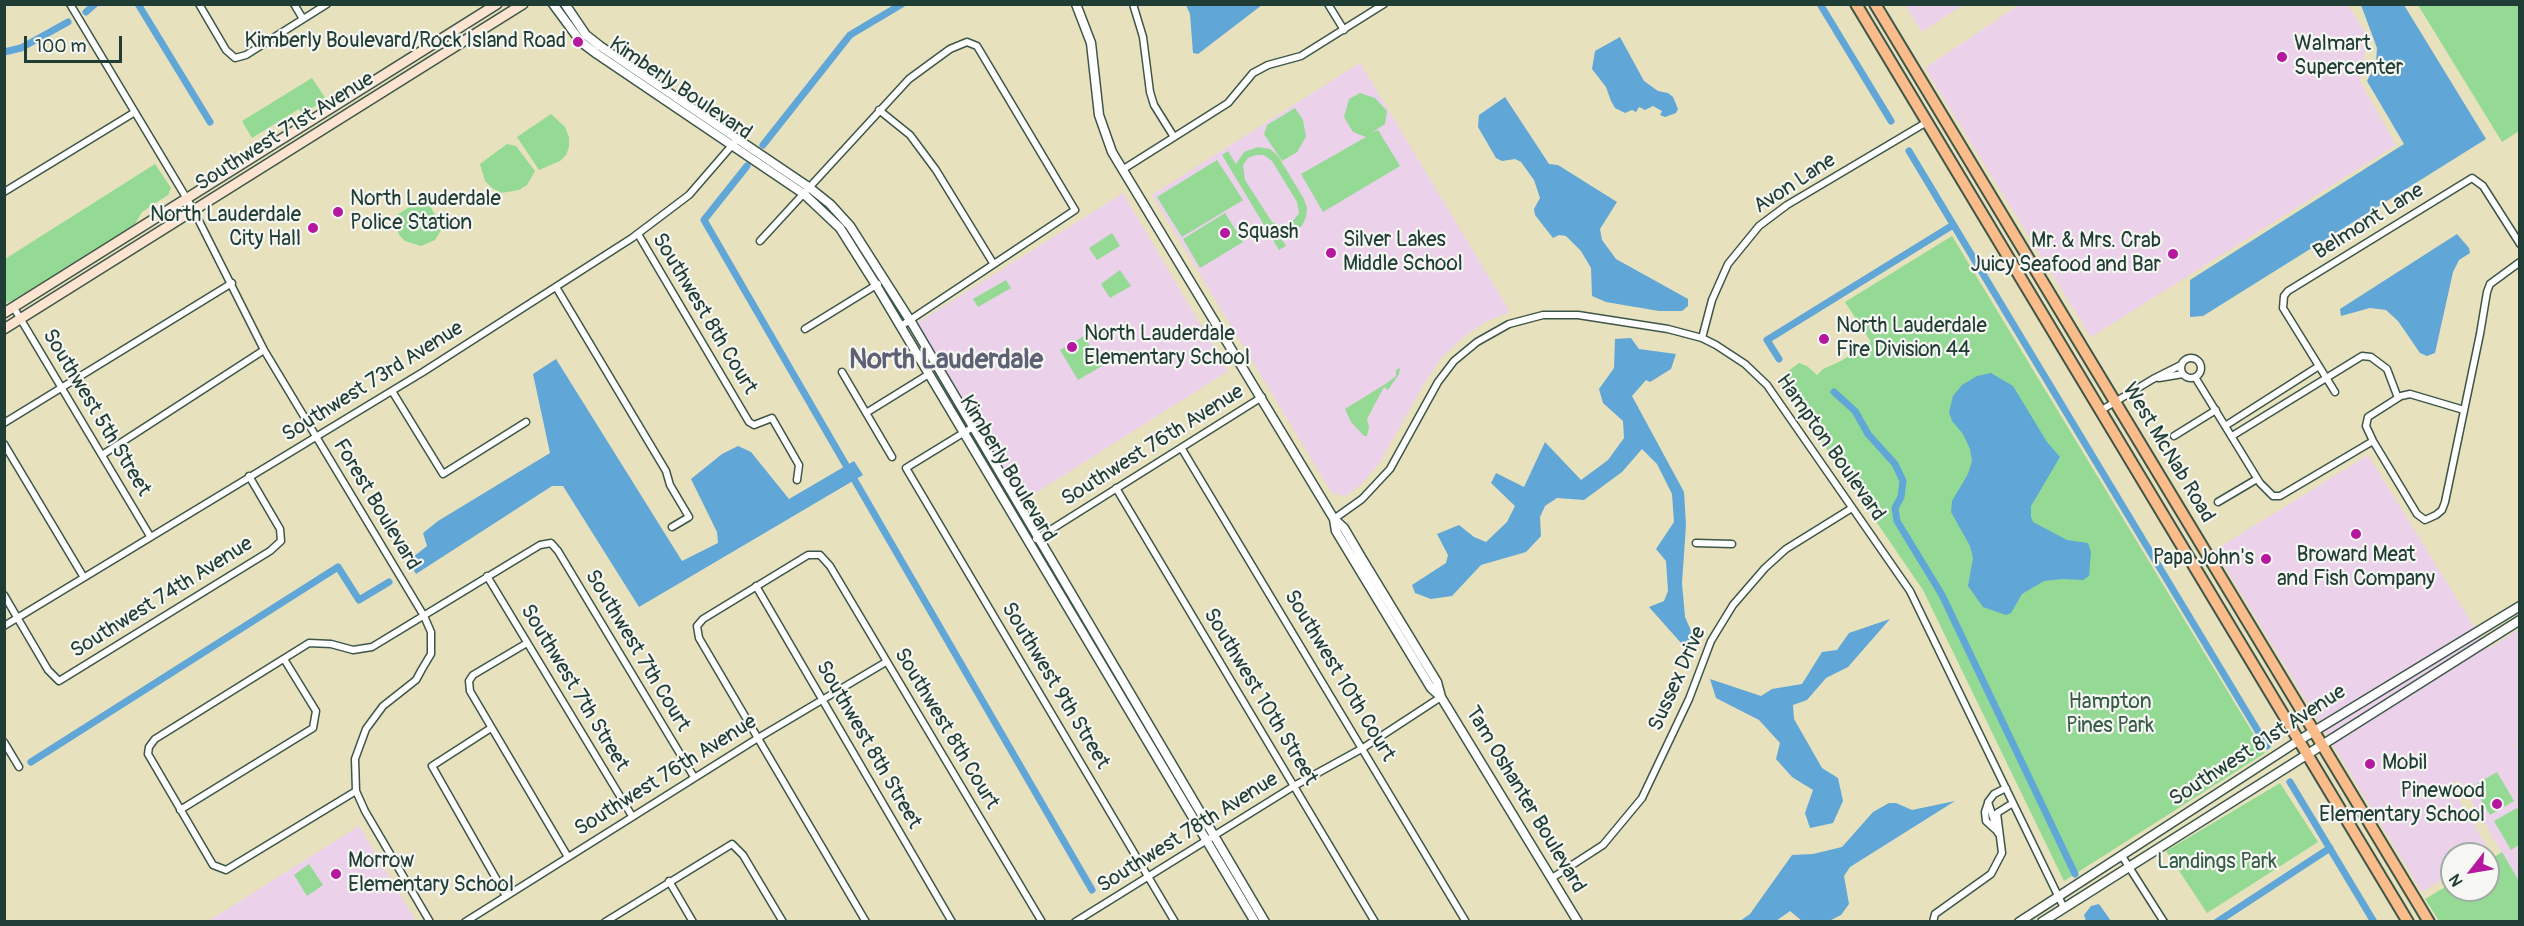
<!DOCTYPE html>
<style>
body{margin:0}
#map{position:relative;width:2524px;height:926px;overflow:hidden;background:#e7e1be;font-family:Pangolin,sans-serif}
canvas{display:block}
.frame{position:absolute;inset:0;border:6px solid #1f3d34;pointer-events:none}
.north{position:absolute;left:2440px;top:842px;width:60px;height:60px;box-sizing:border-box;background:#f6f6f2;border:2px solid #a0aca6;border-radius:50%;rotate:239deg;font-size:16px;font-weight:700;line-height:24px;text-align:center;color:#1f3d34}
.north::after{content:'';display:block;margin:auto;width:21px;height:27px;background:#b5179e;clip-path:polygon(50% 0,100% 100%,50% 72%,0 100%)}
.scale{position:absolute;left:24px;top:36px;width:98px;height:27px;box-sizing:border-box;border:3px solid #1f3d34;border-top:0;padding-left:8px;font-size:18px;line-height:21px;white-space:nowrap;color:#1f3d34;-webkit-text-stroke:4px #f6f6f2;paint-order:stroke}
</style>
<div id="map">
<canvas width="2524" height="926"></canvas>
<div class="frame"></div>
<div class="north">N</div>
<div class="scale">100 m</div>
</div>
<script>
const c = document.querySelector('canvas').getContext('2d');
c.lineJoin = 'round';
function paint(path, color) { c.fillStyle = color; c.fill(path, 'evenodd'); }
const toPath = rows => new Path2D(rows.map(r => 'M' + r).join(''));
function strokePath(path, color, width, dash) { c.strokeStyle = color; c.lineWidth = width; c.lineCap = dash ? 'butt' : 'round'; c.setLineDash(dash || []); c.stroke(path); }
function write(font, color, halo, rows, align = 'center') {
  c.font = font + ' Pangolin,sans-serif'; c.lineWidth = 4.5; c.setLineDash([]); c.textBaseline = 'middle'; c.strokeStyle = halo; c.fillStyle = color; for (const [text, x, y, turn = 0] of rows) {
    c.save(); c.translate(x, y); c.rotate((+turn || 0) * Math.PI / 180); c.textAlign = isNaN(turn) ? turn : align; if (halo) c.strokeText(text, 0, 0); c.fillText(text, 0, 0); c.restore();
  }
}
const built = toPath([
 [1905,5,1963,5,1922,32],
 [2019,5,2348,5,2368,37,2360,81,2396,145,2091,337,1925,68],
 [1360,63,1510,312,1487,321,1466,335,1442,357,1424,384,1380,462,1360,486,1345,496,1332,493,1152,195],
 [1123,193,1228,371,1023,501,917,323],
 [2368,455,2488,649,2519,629,2519,742,2502,753,2519,743,2519,881,2459,780,2451,786,2490,852,2486,854,2452,854,2452,874,2422,892,2215,550],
 [359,826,416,921,207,922]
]);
const green = toPath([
 [2418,5,2519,5,2519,131,2502,142],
 [312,78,326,99,303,114,299,109,252,138,242,121],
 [1360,93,1375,98,1387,111,1385,124,1371,133,1378,130,1400,166,1323,212,1301,174,1366,137,1353,132,1344,117,1349,99],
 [1295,108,1303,120,1306,137,1297,152,1282,161,1264,134,1267,125],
 [551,114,565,127,569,137,569,147,566,155,560,161,539,170,517,137],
 [507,144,516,146,535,171,527,185,519,190,501,193,492,188,485,181,480,164],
 [1258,147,1270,149,1278,156,1304,199,1307,208,1306,217,1302,226,1289,233,1279,234,1286,246,1279,250,1222,155,1228,151,1236,164,1244,152],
 [1256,155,1264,155,1272,161,1297,202,1299,213,1290,225,1283,227,1272,222,1245,180,1243,165,1248,158],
 [1217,160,1243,200,1182,237,1157,197],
 [155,164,171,188,168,195,142,212,135,224,14,300,5,303,5,259],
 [421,199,426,200,443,227,435,240,421,246,405,241,399,235,394,217],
 [1225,213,1243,242,1200,268,1183,239],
 [1112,233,1120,246,1097,260,1089,248],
 [1952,236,2265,753,2064,881,1923,590,1782,384,1783,375,1799,363,1807,366,1817,375,1823,369,1841,361,1871,342,1845,302],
 [1120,270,1131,286,1110,298,1101,284],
 [1006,280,1011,288,978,307,973,299],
 [1084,336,1102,366,1078,380,1060,350],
 [1400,368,1399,374,1388,390,1384,387,1367,419,1369,427,1367,436,1364,436,1351,422,1345,409,1387,383,1396,376,1396,370],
 [2497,772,2514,801,2490,815,2473,786],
 [2280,783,2318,842,2207,913,2166,851],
 [2517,808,2519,811,2519,845,2511,850,2494,821],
 [2502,852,2519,881,2519,921,2439,921,2425,899,2452,883,2452,890,2488,890,2488,861],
 [309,864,323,885,307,896,294,875]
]);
const water = toPath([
 [1186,5,1186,4,1262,5,1198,54,1193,53,1190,14],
 [2361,5,2404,5,2486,139,2203,316,2190,317,2190,280,2404,144,2367,81,2376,63,2377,48],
 [1620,37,1644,81,1658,91,1668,93,1673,97,1678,109,1676,113,1665,117,1660,115,1662,111,1653,106,1645,110,1639,107,1636,112,1632,110,1625,113,1615,108,1611,101,1606,87,1592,69,1595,51],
 [1505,97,1549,164,1558,165,1617,202,1600,229,1602,240,1616,259,1688,299,1688,306,1682,311,1659,311,1606,302,1592,296,1591,268,1581,251,1566,236,1559,235,1553,238,1535,215,1534,209,1540,198,1534,180,1521,162,1515,159,1502,161,1496,158,1478,127,1479,115],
 [2457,234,2469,248,2470,253,2459,260,2453,272,2435,353,2427,356,2420,353,2398,321,2386,310,2370,308,2341,316,2340,309],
 [1631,338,1639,349,1676,354,1671,369,1650,382,1646,380,1632,396,1684,492,1686,525,1682,583,1685,617,1696,642,1689,652,1649,607,1664,601,1668,591,1666,561,1656,549,1674,522,1672,494,1657,464,1642,449,1622,472,1584,500,1557,498,1545,506,1540,517,1541,536,1526,552,1481,565,1452,596,1431,599,1415,593,1412,585,1446,563,1448,555,1437,534,1459,525,1474,537,1486,542,1507,522,1515,506,1491,483,1496,473,1524,487,1545,442,1581,480,1608,460,1624,438,1623,421,1603,403,1599,389,1614,368,1615,339],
 [556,359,682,561,718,543,717,532,691,479,722,454,738,446,751,452,789,499,854,461,863,475,639,607,563,486,552,486,416,574,408,561,427,546,423,533,438,521,550,453,533,374],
 [1991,373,2013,386,2047,442,2060,457,2031,506,2031,517,2033,522,2067,540,2088,543,2091,552,2089,576,2083,580,2062,579,2044,581,2022,594,2011,613,2006,615,1983,607,1968,586,1973,558,1970,546,1951,512,1952,501,1968,474,1972,461,1970,449,1963,434,1952,421,1949,412,1953,396,1962,385,1977,376],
 [1890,619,1848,667,1826,678,1807,700,1793,705,1794,719,1822,768,1838,778,1843,801,1833,823,1810,828,1805,813,1813,790,1792,777,1776,759,1780,743,1759,720,1716,698,1710,679,1761,696,1772,689,1802,684,1822,652,1837,650,1849,633],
 [1955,801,1850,867,1844,876,1849,904,1841,915,1829,921,1802,921,1790,911,1776,921,1740,921,1750,914,1792,855,1813,854,1842,847,1873,812,1889,803,1896,803,1912,810],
 [2099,904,2111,921,2086,921,2084,915,2091,906]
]);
const canal = toPath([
 [138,4,210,122],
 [1820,4,1891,121],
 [86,12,95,4],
 [4,52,21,48,68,22],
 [763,145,850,35,902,4],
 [1909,151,2267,746],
 [747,166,704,220,1092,890],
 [1779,359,1767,340,1953,225],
 [1834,392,1855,411,1868,434,1895,464,1903,481,1901,497,1895,508,1897,521,1942,595,2075,874],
 [31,762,338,567,359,600,389,582],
 [2290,782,2374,922],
 [2217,922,2330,848]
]);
const minor = toPath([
 [70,4,193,209,264,350,424,616,431,632,431,654,422,669,416,680,383,706,366,729,355,759,356,791,365,811,430,922],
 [199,4,226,50,235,58,246,55,327,4],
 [294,4,303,19],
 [1133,4,1143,37,1150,92,1154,105,1174,137],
 [1328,4,1344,30],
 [879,110,910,135,936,170,993,263],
 [1122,170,1228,103,1253,73,1268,65,1301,56,1384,4],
 [4,192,135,112],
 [638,234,749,422,754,425,772,418,799,465,797,480],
 [760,241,909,79,950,49,967,42,977,46,1075,210,901,326],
 [556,287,666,471,670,485,689,517,672,527],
 [14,308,150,536],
 [805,329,878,284],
 [1702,338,1712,300,1728,264,1759,226,1787,205,1927,122],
 '2181 368a10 10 0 1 1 20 0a10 10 0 1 1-20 0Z',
 [842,372,892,457],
 [2195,377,2260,483,2273,496,2280,496,2373,441],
 [2159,378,2183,374],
 [392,391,443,474,526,422],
 [2335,392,2283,308,2284,296,2288,291,2472,178,2483,186,2520,244],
 [2464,410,2410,394,2401,396,2368,417,2366,426,2373,441,2417,514,2425,520,2436,515,2442,510,2445,502,2480,334,2487,292,2490,284,2520,262],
 [2100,411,2153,379,2181,365],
 [866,413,929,374],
 [4,423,232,283],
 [2225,426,2319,366],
 [973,427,906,468,1175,922],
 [2174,436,2216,410],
 [2232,436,2362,356,2371,357,2387,369,2398,398],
 [4,444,83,576],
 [1182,449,1466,922],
 [102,455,264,350],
 [1116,488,1375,922],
 [2218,502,2257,479],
 [1334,519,1362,499,1390,469,1438,382,1454,361,1477,342,1509,324,1543,315,1578,315,1668,329,1702,338,1716,345,1745,364,1767,385,1910,591,2064,908],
 [1036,539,1262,397],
 [1696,543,1732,544],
 [487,576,632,816],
 [756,586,952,922],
 [4,595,48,670,59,681,270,551,281,541,280,529,249,476],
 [4,626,423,372,632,238,689,195,734,143],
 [527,643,473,675,469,681,470,691,568,857],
 [491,728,432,766,506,896],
 [4,742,19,767],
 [356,791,226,870,213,865,148,754,149,747,155,739,309,643,331,644,353,650,372,647,540,545,551,543,558,551,694,777],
 [1988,803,1985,812,1986,821,1998,832],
 [180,810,313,728,316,711,284,659],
 [1998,833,1988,802,1994,794,2006,788],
 [2122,856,2164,922],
 [1552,878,1603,845,1642,798,1689,699,1711,641,1733,605,1765,568,1786,549,1852,508],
 [669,881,693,922],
 [465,922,758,738,886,662],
 [605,922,732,844,743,855,783,922],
 [866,922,699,638,697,626,703,619,808,555,820,555,830,566,1042,922],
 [1075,922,1294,786,1363,748,1441,697],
 [1933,922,1935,914,1991,874,2002,853,1997,813,2013,803]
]);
const tertiary = toPath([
 [553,4,581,42,597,54,804,194,840,228,876,285,1255,922],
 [565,4,586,35,600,46,810,188,830,204,850,226,913,325,1265,922],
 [1076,4,1091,43,1099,115,1112,152,1334,519,1344,528,1361,557,1437,682,1441,697],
 [1334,519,1336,531,1431,688,1441,697,1578,922],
 [2019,922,2298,741,2520,606],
 [2042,922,2520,620]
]);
const secondary = toPath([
 [4,313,497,4],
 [4,329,523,4]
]);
const primary = toPath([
 [1856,4,2408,922],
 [1875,4,2429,922]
]);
const markers = [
 [578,42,6,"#b5179e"],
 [2282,57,6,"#b5179e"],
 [338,212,6,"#b5179e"],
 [313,228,6,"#b5179e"],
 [1225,233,6,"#b5179e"],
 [1331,253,6,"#b5179e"],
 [2173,254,6,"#b5179e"],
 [1824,339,6,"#b5179e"],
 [1072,347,6,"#b5179e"],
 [2356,534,6,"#b5179e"],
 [2266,559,6,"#b5179e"],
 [2370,764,6,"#b5179e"],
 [2497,804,6,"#b5179e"],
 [336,874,6,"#b5179e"]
];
const poiNames = [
 ["Kimberly Boulevard/Rock Island Road",566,42,"right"],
 ["Walmart",2294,45],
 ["Supercenter",2294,69],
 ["North Lauderdale",350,200],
 ["Police Station",350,224],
 ["North Lauderdale",301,216,"right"],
 ["City Hall",301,240,"right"],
 ["Squash",1237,233],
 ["Silver Lakes",1343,241],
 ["Middle School",1343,265],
 ["Mr. & Mrs. Crab",2161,242,"right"],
 ["Juicy Seafood and Bar",2161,266,"right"],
 ["North Lauderdale",1836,327],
 ["Fire Division 44",1836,351],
 ["North Lauderdale",1084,335],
 ["Elementary School",1084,359],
 ["Broward Meat",2356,556,"center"],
 ["and Fish Company",2356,580,"center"],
 ["Papa John's",2254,559,"right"],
 ["Mobil",2382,764],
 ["Pinewood",2485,792,"right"],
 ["Elementary School",2485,816,"right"],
 ["Morrow",348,862],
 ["Elementary School",348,886]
];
const streetNames = [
 ["Kimberly Boulevard",680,89,34],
 ["Southwest 71st Avenue",285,132,-32],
 ["Avon Lane",1795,184,-33],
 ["Belmont Lane",2369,222,-32],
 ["Southwest 8th Court",704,314,59],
 ["Southwest 73rd Avenue",373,382,-32],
 ["Southwest 5th Street",96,413,59],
 ["Southwest 76th Avenue",1153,446,-32],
 ["Hampton Boulevard",1830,448,55],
 ["West McNab Road",2168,453,59],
 ["Kimberly Boulevard",1007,469,59],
 ["Forest Boulevard",376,505,59],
 ["Southwest 74th Avenue",162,598,-32],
 ["Southwest 7th Court",637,651,59],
 ["Southwest 10th Court",1339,676,59],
 ["Sussex Drive",1678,679,-66],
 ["Southwest 9th Street",1055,686,59],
 ["Southwest 7th Street",574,688,59],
 ["Southwest 10th Street",1260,697,59],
 ["Southwest 8th Court",946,729,59],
 ["Southwest 8th Street",868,745,60],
 ["Southwest 81st Avenue",2258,746,-33],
 ["Southwest 76th Avenue",666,776,-32],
 ["Tam Oshanter Boulevard",1525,800,59],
 ["Southwest 78th Avenue",1188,833,-32]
];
const parkNames = [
 ["Hampton",2110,703],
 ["Pines Park",2110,727],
 ["Landings Park",2217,863]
];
const districtNames = [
 ["North Lauderdale",946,361]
];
paint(built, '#ecd1ea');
paint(green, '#94da94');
paint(water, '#60a6d6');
strokePath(canal, '#60a6d6', 7);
strokePath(minor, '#3d5649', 9);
strokePath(tertiary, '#3d5649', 11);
strokePath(secondary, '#3d5649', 12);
strokePath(primary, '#3d5649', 14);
strokePath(minor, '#fff', 6);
strokePath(tertiary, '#fff', 8);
strokePath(secondary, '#fde4d1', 9);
strokePath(primary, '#fabc8b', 10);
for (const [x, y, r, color] of markers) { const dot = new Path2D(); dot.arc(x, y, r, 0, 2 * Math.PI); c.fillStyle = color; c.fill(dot); strokePath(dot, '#f6f6f2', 2); }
write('21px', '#1f3d34', '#f6f6f2', poiNames, 'left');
write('21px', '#1f3d34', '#f6f6f2', streetNames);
write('21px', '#365c47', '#f6f6f2', parkNames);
write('bold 27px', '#5c6273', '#f6f6f2', districtNames);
</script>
